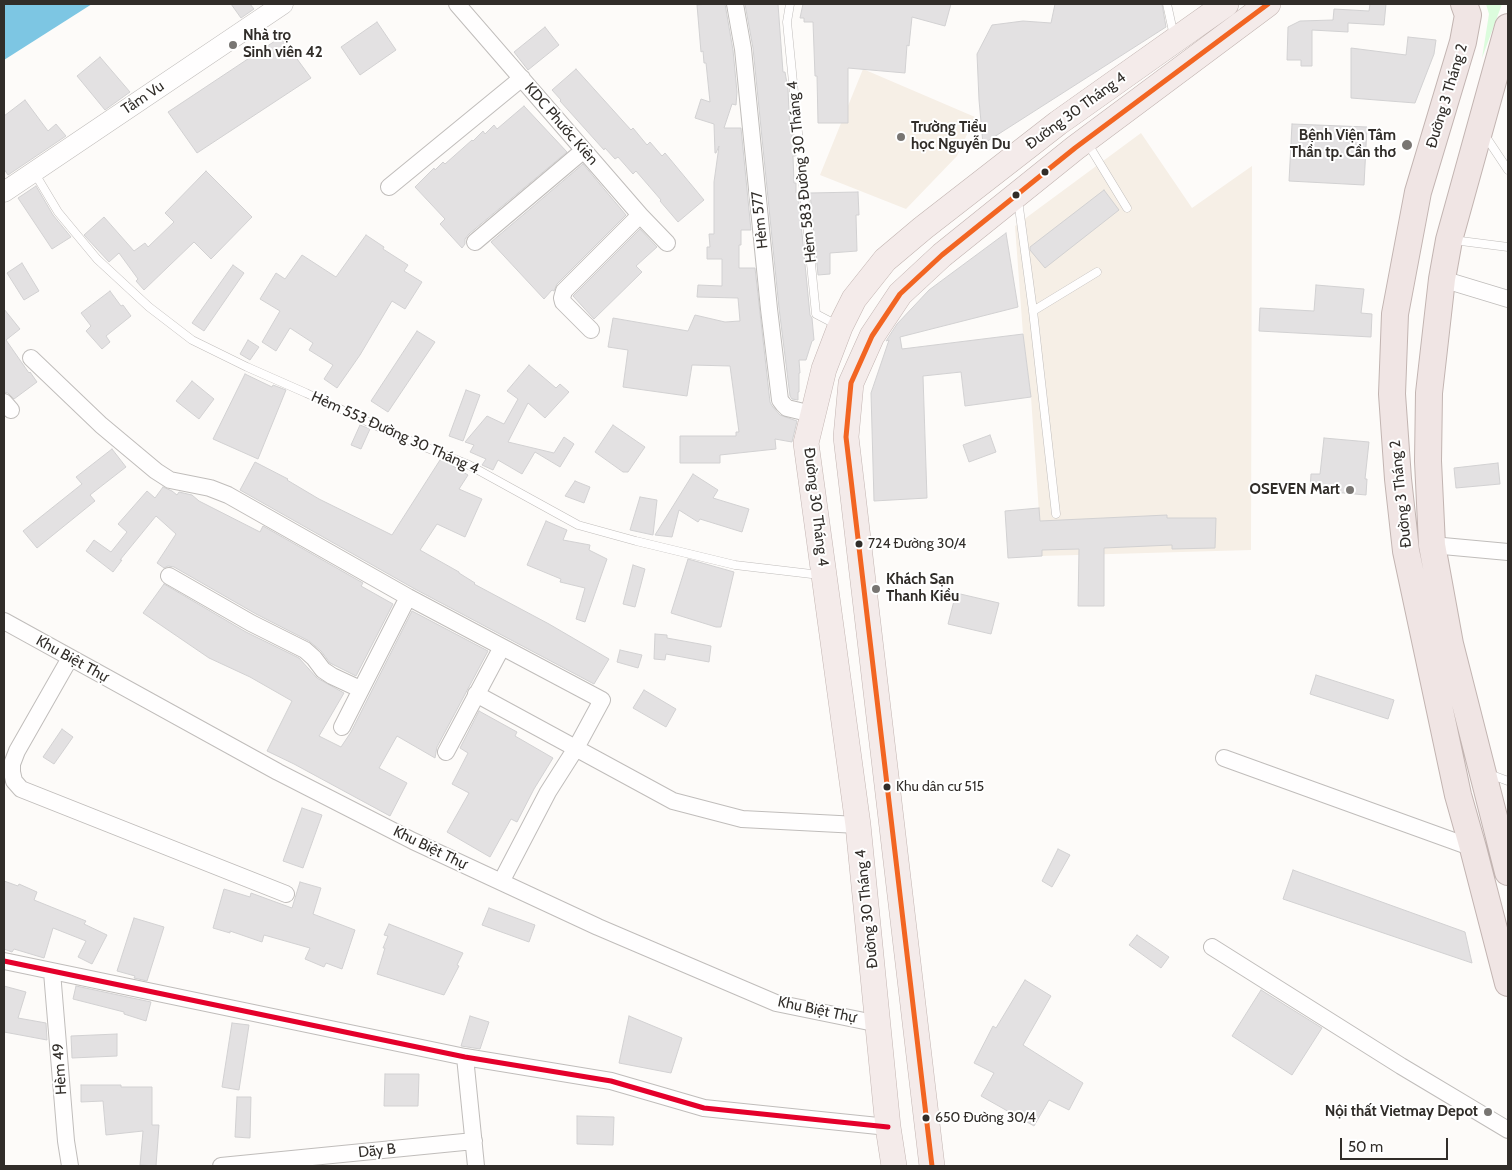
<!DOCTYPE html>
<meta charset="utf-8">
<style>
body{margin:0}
#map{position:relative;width:1512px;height:1170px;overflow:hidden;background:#fdfbf9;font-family:Cabin,sans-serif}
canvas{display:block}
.frame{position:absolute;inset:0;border:5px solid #312d29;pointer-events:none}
.scale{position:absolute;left:1340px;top:1138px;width:108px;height:22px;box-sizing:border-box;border:2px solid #312d29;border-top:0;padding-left:6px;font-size:15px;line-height:18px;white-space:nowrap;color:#312d29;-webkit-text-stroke:4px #fff;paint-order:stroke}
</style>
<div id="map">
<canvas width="1512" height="1170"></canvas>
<div class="frame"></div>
<div class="scale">50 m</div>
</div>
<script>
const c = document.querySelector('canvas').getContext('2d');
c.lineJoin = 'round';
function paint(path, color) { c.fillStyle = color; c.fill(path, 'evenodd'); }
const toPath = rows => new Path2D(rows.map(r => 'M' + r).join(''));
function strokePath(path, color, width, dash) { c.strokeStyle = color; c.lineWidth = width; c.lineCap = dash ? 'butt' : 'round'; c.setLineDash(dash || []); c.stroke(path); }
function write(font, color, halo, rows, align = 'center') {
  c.font = font + ' Cabin,sans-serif'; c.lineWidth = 4; c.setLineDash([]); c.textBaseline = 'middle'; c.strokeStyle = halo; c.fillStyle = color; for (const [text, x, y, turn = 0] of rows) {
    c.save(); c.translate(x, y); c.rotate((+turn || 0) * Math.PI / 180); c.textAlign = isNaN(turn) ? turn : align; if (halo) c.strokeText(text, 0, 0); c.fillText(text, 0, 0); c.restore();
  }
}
const built = toPath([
 [863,69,975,117,957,156,906,209,820,175],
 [1141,133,1192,208,1252,166,1251,550,1042,556,1031,397,1023,334,1015,226]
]);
const green = toPath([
 [1486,4,1502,4,1482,58,1489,14]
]);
const water = toPath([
 [4,4,92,4,4,60]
]);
const building = toPath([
 [231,4,250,4,254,9,241,18,231,4],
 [708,4,725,4,733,50,737,92,736,105,732,104,724,128,741,128,751,230,741,230,741,245,739,245,739,268,755,268,770,402,772,406,780,415,797,421,792,442,775,439,776,449,720,455,720,463,680,463,680,436,736,436,736,432,739,432,730,366,692,365,687,396,623,387,628,350,608,347,613,318,688,331,695,315,725,322,740,321,738,298,697,297,698,285,722,286,722,259,707,259,707,247,710,247,709,234,714,234,714,182,719,146,716,153,715,153,714,124,695,118,701,99,710,102,706,63,704,63,703,51,701,52,697,5,708,4],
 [745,4,778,4,783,72,785,72,788,89,790,133,792,133,792,142,793,142,795,156,793,156,794,183,796,183,796,193,798,193,810,315,812,318,814,340,812,341,806,360,799,360,800,373,799,373,799,392,798,392,798,400,792,399,790,396,779,308,753,48,745,4],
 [803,4,951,4,945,26,912,17,909,46,907,45,905,73,848,68,848,123,818,123,817,76,815,76,813,22,804,22,804,18,800,18,803,4],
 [1055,4,1162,4,1166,27,983,144,979,100,977,54,992,25,1023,21,1051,23,1055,4],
 [1370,4,1386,4,1384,25,1348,23,1348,32,1312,30,1312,66,1301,66,1301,60,1287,60,1288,27,1300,21,1333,20,1334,9,1369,11,1370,4],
 [377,22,396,50,360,75,341,47,377,22],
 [545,27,559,45,528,70,514,52,545,27],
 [281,37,311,78,197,153,168,112,281,37],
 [1408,37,1436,40,1434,54,1415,103,1351,98,1351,48,1406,55,1408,37],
 [100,57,130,92,105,110,77,76,100,57],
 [576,69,631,130,633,128,647,145,650,142,662,156,665,153,704,200,678,222,660,201,661,200,636,171,633,174,618,157,615,159,605,148,604,150,560,101,561,100,552,90,576,69],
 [25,100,48,131,56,124,66,136,8,175,4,169,4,116,25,100],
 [524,106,567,152,469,234,465,239,465,244,462,248,440,224,445,219,415,187,434,168,435,170,443,162,445,164,472,140,473,141,483,131,485,134,494,125,497,129,524,106],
 [1292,124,1367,127,1364,185,1289,181,1292,124],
 [583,164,626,215,557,284,554,291,552,290,544,299,491,242,583,164],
 [206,171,252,217,211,259,194,242,144,290,136,281,138,279,119,253,109,262,84,235,104,217,134,251,145,243,148,247,174,222,165,213,206,171],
 [36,186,53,215,71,237,52,249,18,198,36,186],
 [1104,190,1119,210,1045,268,1030,250,1030,247,1104,190],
 [858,192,859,215,856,215,857,251,830,253,830,274,818,275,810,193,858,192],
 [640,229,657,247,636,266,642,272,594,319,573,296,640,229],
 [1006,233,1018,307,900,337,902,349,1023,334,1031,397,965,406,961,372,923,376,927,498,874,501,871,393,889,340,886,341,897,324,929,290,1006,233],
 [366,235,384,247,383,249,408,265,404,271,422,282,405,309,392,301,360,355,337,388,324,379,333,365,309,350,313,343,290,328,276,351,262,342,280,311,260,299,276,273,285,279,302,255,336,277,366,235],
 [22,263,39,291,24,300,7,273,22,263],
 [233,265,244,273,204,331,192,323,233,265],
 [1316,285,1364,289,1361,313,1372,314,1371,337,1259,331,1260,308,1314,311,1316,285],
 [110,291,121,306,123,305,131,316,106,336,110,342,102,349,86,331,91,326,81,313,110,291],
 [4,309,20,329,6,340,29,373,30,372,37,382,14,399,8,393,4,392,4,309],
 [417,331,435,342,388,412,371,401,417,331],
 [248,340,259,347,250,360,240,354,248,340],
 [529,365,556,388,560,384,569,392,545,418,528,403,508,442,554,453,564,437,574,444,560,467,535,452,522,474,498,460,493,470,482,465,486,459,470,452,474,445,465,442,487,416,504,424,518,399,507,391,529,365],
 [245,374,272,387,273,385,286,390,258,459,213,439,245,374],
 [192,381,214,399,199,419,176,401,192,381],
 [466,390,480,395,463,441,449,436,466,390],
 [360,425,370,429,361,449,351,445,360,425],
 [613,425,645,447,628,472,623,472,595,452,613,425],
 [990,435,996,452,969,462,963,445,990,435],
 [1324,438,1369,442,1365,479,1367,479,1366,495,1310,490,1311,474,1320,474,1324,438],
 [112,449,126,467,90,495,95,501,37,548,23,531,82,484,76,477,112,449],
 [440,460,448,463,468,475,459,489,482,499,465,537,437,524,420,550,459,572,459,573,475,583,474,584,549,624,609,659,594,684,413,588,240,490,255,462,288,479,287,480,319,499,392,535,440,460],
 [1498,463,1500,484,1456,488,1454,468,1498,463],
 [693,474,718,490,713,498,749,509,742,532,700,519,698,522,679,510,672,537,655,535,693,474],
 [575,481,590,487,584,503,565,496,575,481],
 [163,487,172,491,177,495,179,492,192,495,199,501,260,532,263,526,363,583,361,586,393,604,356,676,330,663,321,651,309,641,256,614,174,567,168,566,164,568,157,563,176,534,156,516,120,560,122,560,113,572,86,551,94,540,111,552,127,532,118,524,147,491,155,498,163,487],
 [640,497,657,500,653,535,630,530,640,497],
 [1039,508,1040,521,1167,515,1167,518,1216,518,1215,548,1172,549,1172,545,1104,548,1104,606,1078,606,1079,549,1042,550,1042,556,1008,558,1005,511,1039,508],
 [546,521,567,530,563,540,590,545,589,550,607,559,585,622,576,619,585,588,560,582,561,579,527,565,546,521],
 [688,559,734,572,721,627,716,627,671,613,688,559],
 [633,565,645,569,635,607,623,604,633,565],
 [164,584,246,632,299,658,317,678,344,693,319,736,341,747,351,732,412,611,488,651,437,747,435,758,397,736,379,768,407,783,390,816,294,764,267,751,292,701,250,677,209,658,143,613,164,584],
 [956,593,999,603,991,634,948,624,956,593],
 [655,634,667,635,667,638,711,646,709,662,666,654,665,660,654,659,655,634],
 [620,650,642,655,638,668,617,662,620,650],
 [1316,675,1394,700,1388,719,1310,694,1316,675],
 [644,690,676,709,666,727,633,708,644,690],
 [479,711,517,732,515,736,553,758,534,789,517,822,511,819,490,857,447,832,469,793,452,784,468,753,460,748,479,711],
 [62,729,73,737,54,764,43,757,62,729],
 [302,808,322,815,303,868,283,861,302,808],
 [1058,849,1070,855,1052,887,1042,881,1058,849],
 [1293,870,1465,932,1472,963,1283,899,1293,870],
 [4,881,18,886,19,884,37,892,34,900,86,921,84,924,107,935,92,964,78,957,86,941,53,928,44,958,14,949,12,952,4,949,4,881],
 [300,882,321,888,313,914,355,930,342,969,326,963,324,967,305,959,310,948,264,935,262,942,230,931,230,933,213,928,224,889,250,897,251,893,292,908,300,882],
 [489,908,535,925,529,942,482,925,489,908],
 [134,918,164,927,147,981,134,978,135,976,117,971,134,918],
 [389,924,463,953,457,965,459,966,444,995,377,974,385,948,383,948,388,936,384,935,389,924],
 [1137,935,1169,957,1161,968,1129,945,1137,935],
 [1025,980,1051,996,1023,1045,1083,1083,1069,1110,1049,1100,1034,1126,981,1096,994,1073,974,1063,993,1026,996,1028,1025,980],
 [4,986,26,992,18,1018,46,1023,47,1040,4,1032,4,986],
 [76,986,151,1002,146,1021,124,1014,124,1012,73,999,76,986],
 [1261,990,1322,1028,1292,1075,1232,1036,1261,990],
 [470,1016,489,1022,480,1049,461,1046,470,1016],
 [629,1016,682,1038,671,1073,619,1063,629,1016],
 [232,1023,249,1025,239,1090,222,1087,232,1023],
 [117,1034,117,1056,72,1058,71,1036,117,1034],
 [385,1074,419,1074,418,1106,384,1106,385,1074],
 [81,1085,121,1085,121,1087,152,1087,152,1125,159,1125,156,1166,140,1165,143,1131,106,1135,103,1101,81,1102,81,1085],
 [237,1097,251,1097,250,1138,235,1137,237,1097],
 [577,1116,614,1117,613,1145,577,1144,577,1116]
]);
const service = toPath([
 [790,4,787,22,816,314,837,325],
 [1167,4,1174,36],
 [1484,134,1508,170],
 [1088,144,1127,208],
 [34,172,58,212,97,259,149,307,192,340,247,367,306,393,398,436,469,465,578,525,636,541,735,565,820,575],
 [1018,200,1033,311,1056,514],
 [1453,240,1508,247],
 [1033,311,1097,272],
 [1489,774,1508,781]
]);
const minor = toPath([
 [457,4,640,215,667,243],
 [735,4,743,49,769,309,780,400,783,404,787,408,812,414],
 [389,187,522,78],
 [475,242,584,150],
 [1442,279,1508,299],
 [591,330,563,302,562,298,564,291,640,215],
 [31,358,101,425,156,471,170,480,210,488,228,495,408,597,602,700,576,748,548,792,501,882],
 [4,402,11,410],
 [1432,545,1508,552],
 [169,576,251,623,305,650,314,658,323,670,332,676,360,689],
 [4,621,278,772,413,841,598,927,776,1003,879,1024],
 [70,658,17,751,12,764,12,772,14,781,21,789,286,894],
 [476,694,673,801,742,819,858,825],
 [342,727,408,597],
 [446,752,502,647],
 [1224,758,1473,848],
 [1212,947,1401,1066,1508,1130],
 [4,961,465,1057,611,1081,704,1108,888,1127],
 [52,972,66,1141,70,1166],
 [465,1057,476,1166],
 [221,1166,474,1141]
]);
const tertiary = toPath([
 [4,192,283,4]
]);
const primary = toPath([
 [894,1166,888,1127,858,825,806,443,824,369,840,327,854,299,885,260,923,228,1058,123,1226,4],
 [932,1166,846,437,851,383,872,336,900,294,942,255,1075,148,1268,4]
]);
const trunk = toPath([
 [1464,4,1468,15,1463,42,1418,192,1395,314,1392,394,1398,479,1406,551,1458,795,1473,848,1508,983],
 [1508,27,1449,240,1442,279,1429,393,1428,461,1432,545,1450,644,1508,872]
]);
const bus1 = toPath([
 [932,1166,846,437,851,383,872,336,900,294,942,255,1075,148,1268,4]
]);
const bus2 = toPath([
 [4,961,465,1057,611,1081,704,1108,888,1127]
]);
const markers = [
 [233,45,5,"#787572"],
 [901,137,5,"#787572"],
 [1407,145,6,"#787572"],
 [1045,172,4.5,"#312d29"],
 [1016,195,4.5,"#312d29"],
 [1350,490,5,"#787572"],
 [859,544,4.5,"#312d29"],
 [876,589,5,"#787572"],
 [887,787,4.5,"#312d29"],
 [1488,1112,5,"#787572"],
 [926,1118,4.5,"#312d29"]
];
const busNames = [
 ["724 Đường 30/4",868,544],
 ["Khu dân cư 515",896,787],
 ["650 Đường 30/4",935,1118]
];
const poiNames = [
 ["Nhà trọ",243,36],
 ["Sinh viên 42",243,53],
 ["Trường Tiểu",911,128],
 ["học Nguyễn Du",911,145],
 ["Bệnh Viện Tâm",1396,136,"right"],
 ["Thần tp. Cần thơ",1396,153,"right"],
 ["OSEVEN Mart",1340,490,"right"],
 ["Khách Sạn",886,580],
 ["Thanh Kiều",886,597],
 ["Nội thất Vietmay Depot",1478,1112,"right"]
];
const streetNames = [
 ["Đường 3 Tháng 2",1447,96,-73],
 ["Tầm Vu",143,98,-34],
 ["Đường 30 Tháng 4",1076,111,-36],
 ["KDC Phước Kiên",561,124,49],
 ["Hẻm 583 Đường 30 Tháng 4",802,172,-96],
 ["Hẻm 577",760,220,-96],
 ["Hẻm 553 Đường 30 Tháng 4",395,433,24],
 ["Đường 3 Tháng 2",1401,494,-96],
 ["Đường 30 Tháng 4",816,507,83],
 ["Khu Biệt Thự",72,659,29],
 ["Khu Biệt Thự",430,848,26],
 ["Đường 30 Tháng 4",867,909,-96],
 ["Khu Biệt Thự",817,1010,12],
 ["Hèm 49",60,1069,-94],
 ["Dãy B",377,1151,-6]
];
paint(built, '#f6efe6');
paint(green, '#dcfcdd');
paint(water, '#7dc6e3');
paint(building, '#e3e1e2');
strokePath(building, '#d2d1d2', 1);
strokePath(service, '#c0bdbb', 9);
strokePath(minor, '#c0bdbb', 18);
strokePath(tertiary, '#c0bdbb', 21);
strokePath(primary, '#c2b4b1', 26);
strokePath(trunk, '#c2b4b1', 28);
strokePath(service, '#fffefe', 8);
strokePath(minor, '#fffefe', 16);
strokePath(tertiary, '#fffefe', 20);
strokePath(primary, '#f4ebea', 25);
strokePath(trunk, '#f0e5e4', 26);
strokePath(bus1, '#f26522', 5);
strokePath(bus2, '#e4002b', 5);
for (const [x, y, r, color] of markers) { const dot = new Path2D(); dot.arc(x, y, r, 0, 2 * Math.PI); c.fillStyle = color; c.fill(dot); strokePath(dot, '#fff', 2); }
write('14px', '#312d29', '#fff', busNames, 'left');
write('bold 15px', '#312d29', '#fff', poiNames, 'left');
write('15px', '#312d29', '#fff', streetNames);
</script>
